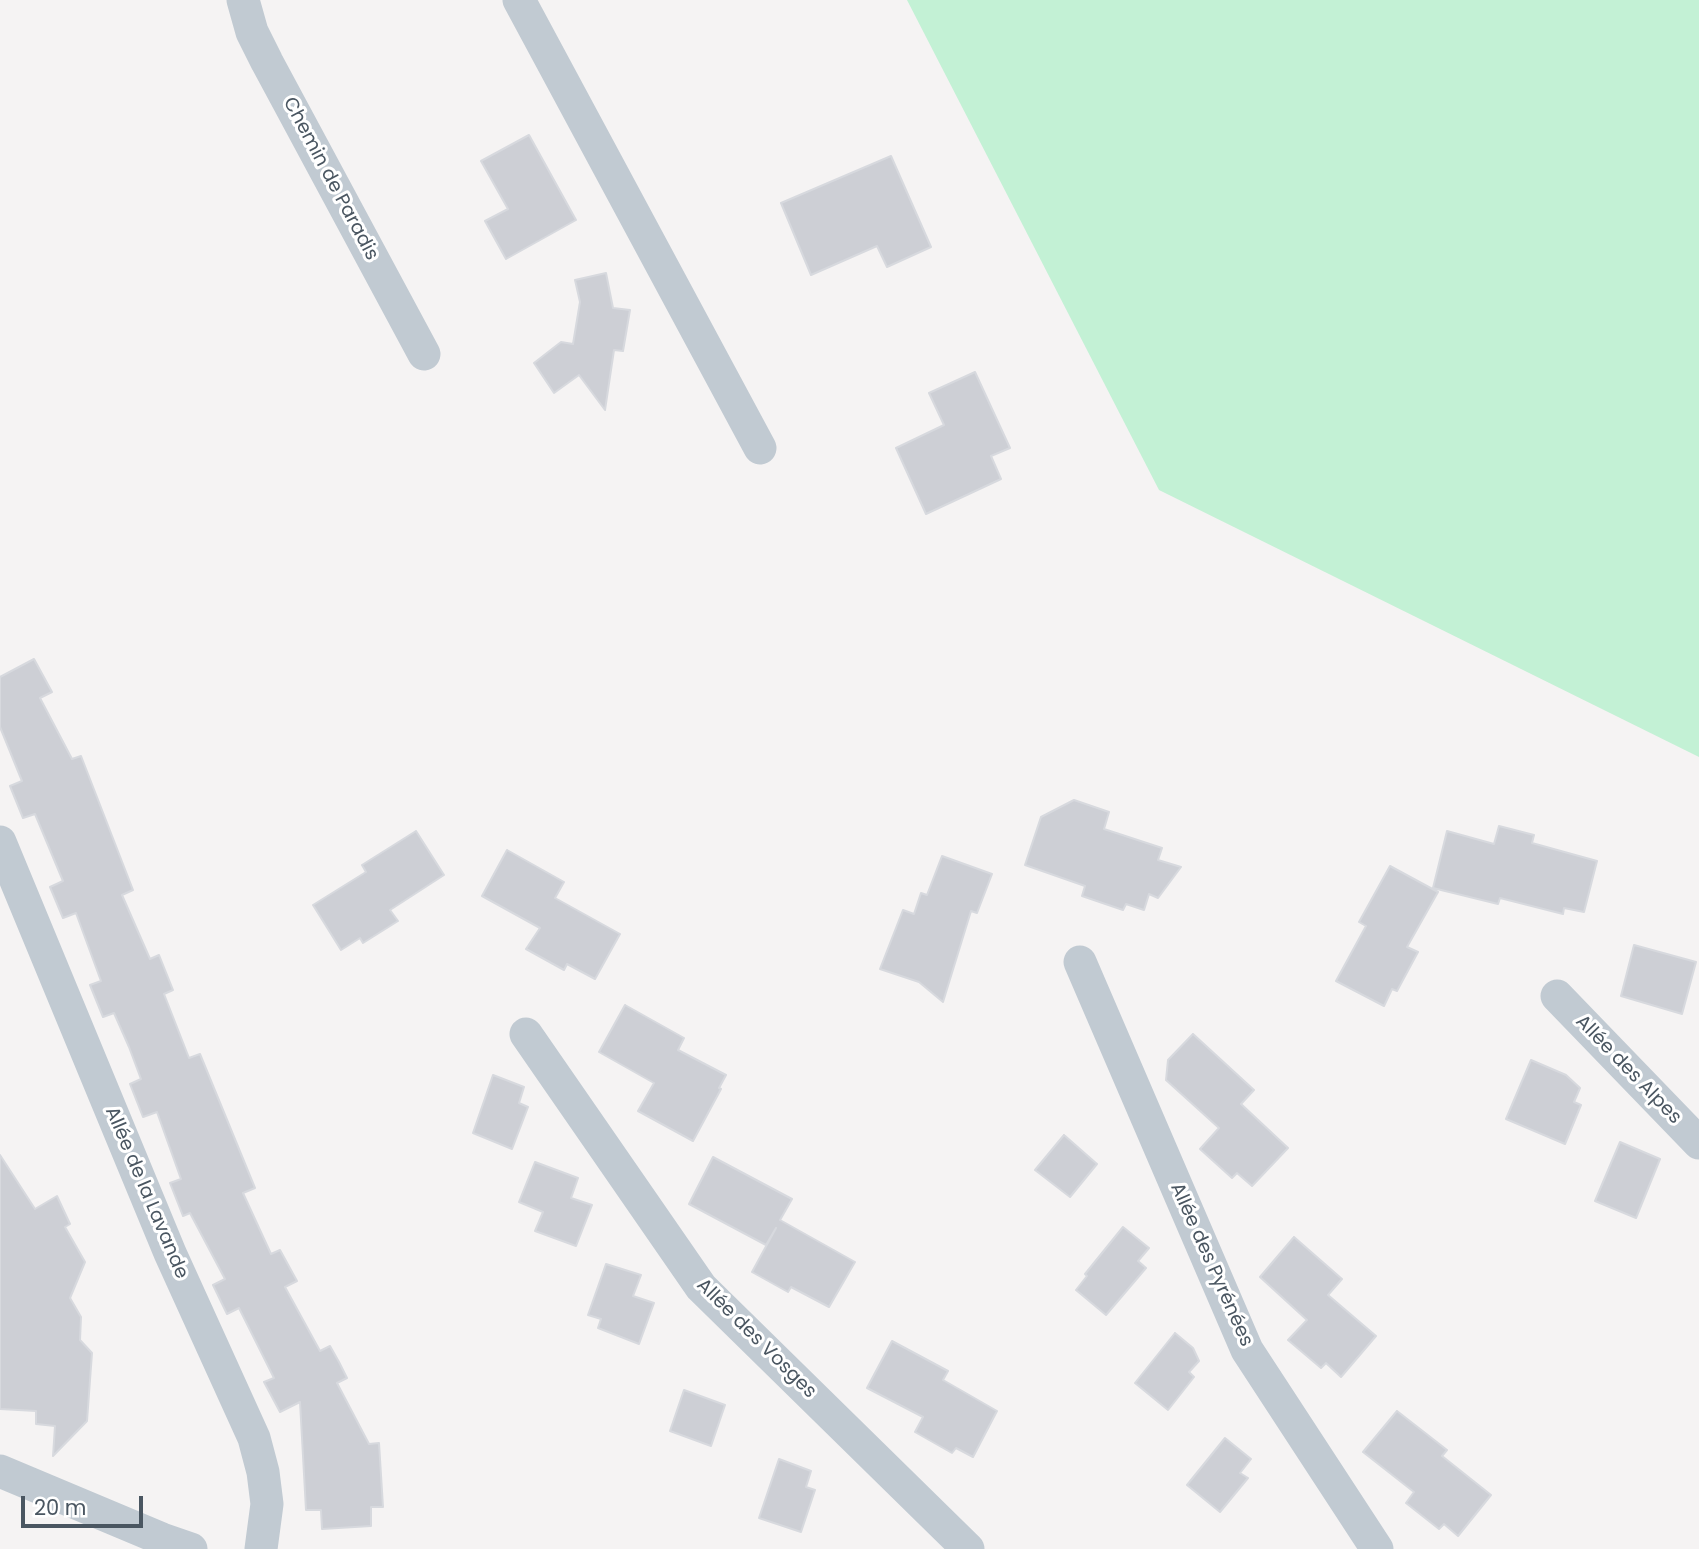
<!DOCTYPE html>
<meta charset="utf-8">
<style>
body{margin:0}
#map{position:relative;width:1699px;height:1549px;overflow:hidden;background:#f5f3f3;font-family:Poppins,sans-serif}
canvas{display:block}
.scale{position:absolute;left:21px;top:1496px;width:122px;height:32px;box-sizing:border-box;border:4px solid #4a5661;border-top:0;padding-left:9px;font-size:21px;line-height:24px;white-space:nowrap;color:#4a5661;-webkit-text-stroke:5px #fff;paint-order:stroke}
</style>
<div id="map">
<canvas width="1699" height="1549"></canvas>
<div class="scale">20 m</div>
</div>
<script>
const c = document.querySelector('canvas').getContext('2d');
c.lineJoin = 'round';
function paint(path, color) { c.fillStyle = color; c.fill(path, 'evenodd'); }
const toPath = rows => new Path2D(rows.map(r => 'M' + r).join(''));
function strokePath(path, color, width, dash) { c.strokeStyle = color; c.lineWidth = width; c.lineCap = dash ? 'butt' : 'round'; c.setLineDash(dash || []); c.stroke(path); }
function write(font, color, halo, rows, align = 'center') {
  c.font = font + ' Poppins,sans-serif'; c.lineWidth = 6; c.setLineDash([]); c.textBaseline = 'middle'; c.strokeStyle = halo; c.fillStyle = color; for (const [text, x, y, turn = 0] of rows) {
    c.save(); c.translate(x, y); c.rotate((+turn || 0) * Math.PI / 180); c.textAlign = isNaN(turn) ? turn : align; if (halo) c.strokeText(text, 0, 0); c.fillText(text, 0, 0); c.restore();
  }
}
const green = toPath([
 [907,0,1699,0,1699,757,1159,490]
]);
const building = toPath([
 [529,135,576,220,506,259,485,221,508,209,481,161,529,135],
 [891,156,931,247,887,267,877,246,811,275,781,203,891,156],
 [606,273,613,308,630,310,623,351,614,350,605,410,579,375,554,393,534,363,561,342,573,344,580,302,575,280,606,273],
 [975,372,1010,448,991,456,1001,479,926,514,896,448,944,425,929,393,975,372],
 [34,659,52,692,40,698,72,759,81,756,133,890,122,895,150,959,159,955,173,990,164,994,189,1058,200,1054,255,1188,243,1193,271,1254,280,1250,297,1281,285,1287,320,1351,330,1346,339,1362,347,1378,337,1383,369,1444,379,1443,383,1507,371,1507,371,1526,322,1529,321,1510,306,1510,300,1402,280,1412,264,1382,274,1378,239,1308,227,1314,213,1285,225,1279,190,1213,183,1216,170,1183,181,1179,157,1112,143,1117,130,1084,141,1079,129,1047,114,1013,103,1017,90,985,101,981,76,913,63,918,50,887,63,881,35,814,23,818,10,786,22,781,0,727,0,677,34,659],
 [1074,800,1109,812,1104,829,1162,848,1158,860,1181,867,1158,898,1149,894,1144,910,1126,904,1123,910,1082,896,1085,886,1025,865,1041,817,1074,800],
 [1499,826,1534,835,1532,843,1597,861,1584,912,1564,908,1563,914,1500,898,1498,904,1433,888,1447,831,1494,844,1499,826],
 [416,831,444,875,390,910,398,921,363,943,360,938,341,950,313,905,366,872,362,865,416,831],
 [507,850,564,882,555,898,620,934,595,979,567,964,564,970,526,949,540,928,482,896,507,850],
 [942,856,992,874,977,913,971,911,943,1002,919,982,880,969,903,910,914,914,921,893,927,895,942,856],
 [1390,866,1438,892,1407,947,1418,952,1397,991,1392,989,1384,1006,1336,981,1366,926,1359,922,1390,866],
 [1634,945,1696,962,1682,1014,1621,996,1634,945],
 [625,1005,684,1038,678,1050,726,1075,719,1088,721,1089,693,1141,638,1111,654,1083,599,1052,625,1005],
 [1193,1034,1254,1090,1241,1104,1288,1148,1252,1186,1237,1173,1232,1178,1200,1149,1219,1128,1166,1080,1168,1060,1193,1034],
 [1531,1060,1566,1075,1580,1088,1574,1102,1581,1105,1565,1144,1506,1119,1531,1060],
 [493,1075,524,1087,519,1103,528,1107,512,1149,473,1133,493,1075],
 [1064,1135,1097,1164,1070,1197,1035,1170,1064,1135],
 [1620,1142,1660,1159,1636,1218,1595,1201,1620,1142],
 [0,1155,35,1209,57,1196,70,1224,65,1227,85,1262,70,1298,81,1317,80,1340,92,1353,87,1421,53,1456,55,1426,36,1424,36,1411,0,1409,0,1155],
 [713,1157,792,1199,780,1220,855,1262,829,1307,791,1287,788,1292,752,1272,776,1228,766,1245,689,1204,713,1157],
 [535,1162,578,1178,571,1198,592,1205,576,1246,535,1231,543,1212,519,1202,535,1162],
 [1123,1227,1149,1248,1138,1261,1146,1268,1106,1315,1076,1290,1087,1276,1085,1274,1123,1227],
 [1294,1237,1342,1279,1328,1295,1376,1336,1341,1377,1326,1363,1321,1368,1288,1340,1307,1320,1260,1277,1294,1237],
 [606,1264,641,1275,633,1296,654,1303,639,1344,598,1328,601,1319,588,1315,606,1264],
 [1175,1333,1193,1348,1199,1361,1189,1372,1194,1377,1168,1410,1135,1383,1175,1333],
 [892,1341,948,1371,943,1380,997,1411,973,1457,956,1448,952,1453,915,1432,923,1417,867,1388,892,1341],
 [684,1390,725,1405,711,1446,670,1431,684,1390],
 [1397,1411,1447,1450,1442,1456,1491,1495,1458,1536,1444,1524,1439,1529,1406,1503,1414,1492,1363,1452,1397,1411],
 [1225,1438,1251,1459,1240,1473,1248,1478,1220,1512,1187,1485,1225,1438],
 [779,1459,811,1471,806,1487,815,1490,801,1532,759,1518,779,1459]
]);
const minor = toPath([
 [243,0,252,32,267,62,424,354],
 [519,0,760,448],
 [0,842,170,1253,254,1438,263,1472,267,1504,261,1549],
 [1080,962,1247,1350,1377,1549],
 [1557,996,1699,1143],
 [526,1034,701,1287,968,1549],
 [0,1471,162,1539,191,1549]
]);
const streetNames = [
 ["Chemin de Paradis",330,179,62],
 ["Allée des Alpes",1628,1070,46],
 ["Allée de la Lavande",146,1193,67],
 ["Allée des Pyrénées",1211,1265,66],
 ["Allée des Vosges",756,1339,45]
];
paint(green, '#c3f1d5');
paint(building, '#cdcfd5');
strokePath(building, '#d7d9de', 2);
strokePath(minor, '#c1cad2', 33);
write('19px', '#4a5661', '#fff', streetNames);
</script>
